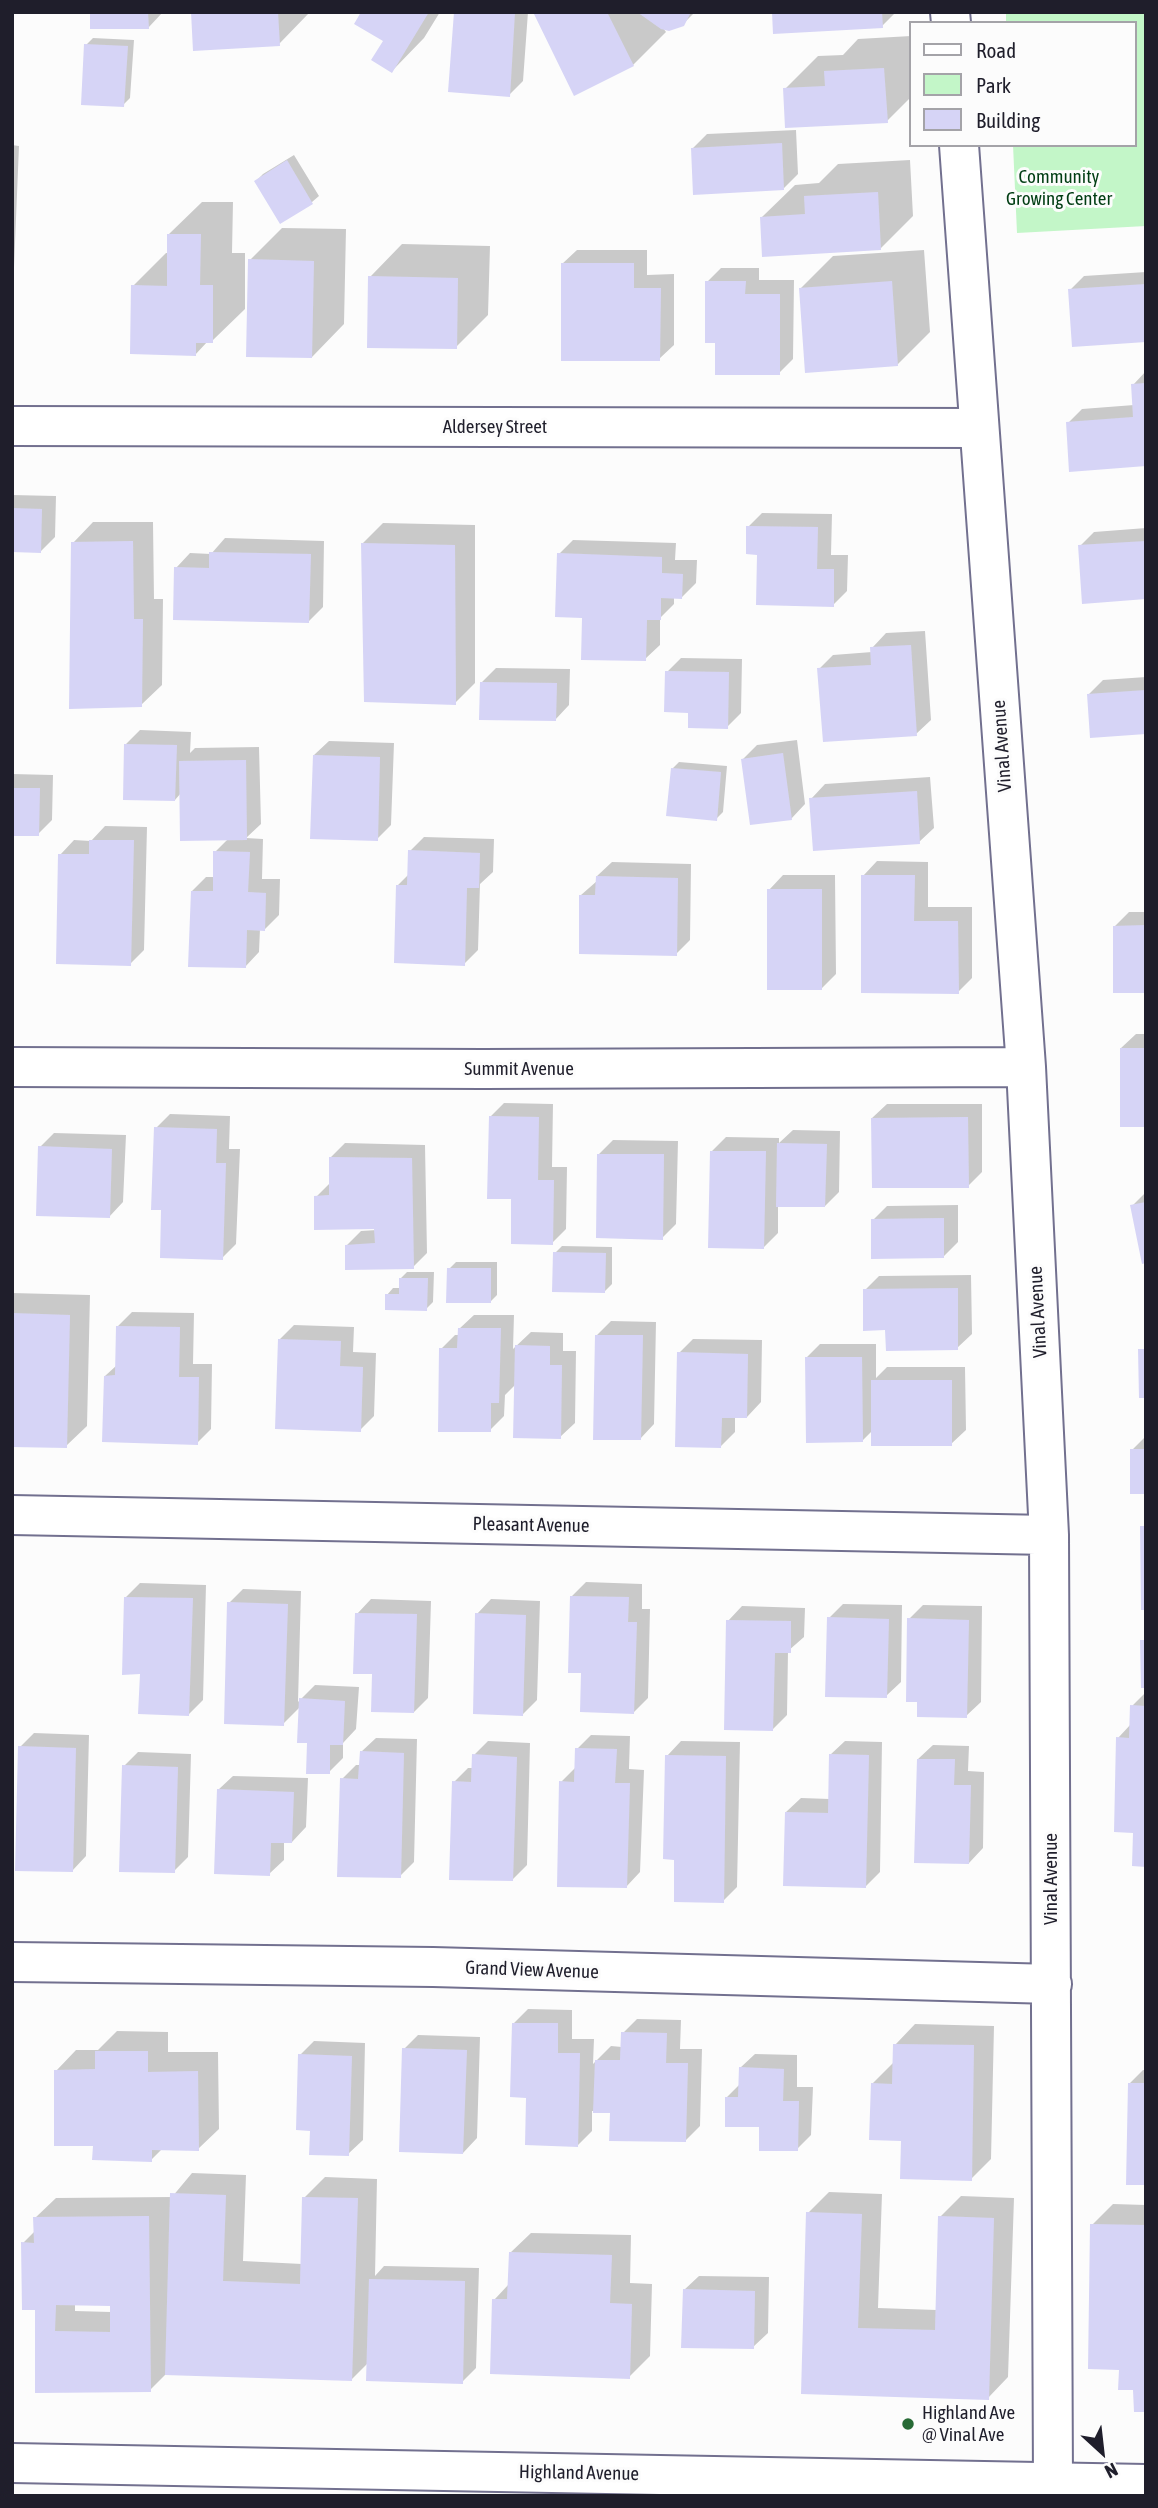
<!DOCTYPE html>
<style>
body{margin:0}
#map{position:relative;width:1158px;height:2508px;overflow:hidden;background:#fcfcfc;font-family:"Asap Condensed",sans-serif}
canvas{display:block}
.frame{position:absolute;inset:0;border:14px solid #1f1e2b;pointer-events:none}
.legend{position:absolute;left:909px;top:21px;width:228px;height:126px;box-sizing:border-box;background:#fcfcfc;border:2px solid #a4a3a8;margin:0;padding:9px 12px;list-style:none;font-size:21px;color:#1f1e2b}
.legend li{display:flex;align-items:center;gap:14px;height:35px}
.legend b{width:35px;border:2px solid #a4a3a8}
.north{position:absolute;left:1067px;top:2417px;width:70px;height:70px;-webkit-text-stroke:5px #fcfcfc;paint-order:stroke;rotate:153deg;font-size:19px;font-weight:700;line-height:28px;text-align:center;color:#1f1e2b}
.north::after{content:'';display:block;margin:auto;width:24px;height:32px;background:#1f1e2b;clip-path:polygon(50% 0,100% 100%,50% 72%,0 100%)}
</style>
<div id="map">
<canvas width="1158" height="2508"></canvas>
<div class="frame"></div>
<ul class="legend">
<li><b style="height:9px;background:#fff"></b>Road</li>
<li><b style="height:19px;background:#c3f6c8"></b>Park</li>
<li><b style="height:19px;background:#d6d4f6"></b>Building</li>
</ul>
<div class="north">N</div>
</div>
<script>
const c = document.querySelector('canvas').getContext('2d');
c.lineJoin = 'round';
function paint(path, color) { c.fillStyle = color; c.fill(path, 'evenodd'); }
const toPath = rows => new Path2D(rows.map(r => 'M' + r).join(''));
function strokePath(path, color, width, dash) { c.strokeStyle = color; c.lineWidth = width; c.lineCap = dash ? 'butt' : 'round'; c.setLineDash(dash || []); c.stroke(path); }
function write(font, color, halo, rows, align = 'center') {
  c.font = font + ' "Asap Condensed",sans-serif'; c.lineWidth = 6; c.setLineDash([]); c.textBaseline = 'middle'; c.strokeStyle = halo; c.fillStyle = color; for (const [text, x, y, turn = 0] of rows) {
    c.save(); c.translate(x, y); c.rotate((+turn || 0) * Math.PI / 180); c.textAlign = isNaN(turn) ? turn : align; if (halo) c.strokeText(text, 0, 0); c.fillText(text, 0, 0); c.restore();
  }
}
const green = toPath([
 [1006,12,1146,12,1146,226,1017,233,1013,145,1135,145,1135,23,1006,23]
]);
const shadow = toPath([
 [91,12,163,12,148,28],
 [193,12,310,12,279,44],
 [363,12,440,12,424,38,392,71,385,40],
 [455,12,528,12,523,81,509,95],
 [535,12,695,12,683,24,663,28,666,32,633,65],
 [774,12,896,12,882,26],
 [911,36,911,97,887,121,785,89,818,56,843,55,858,39],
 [93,38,134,40,130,98,123,105,86,45],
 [796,130,798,174,784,188,693,148,707,134],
 [12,145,19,146,12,316],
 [294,155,319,196,312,202,281,222,256,181,263,174],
 [910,160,913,216,880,249,762,217,795,185,819,183,838,164],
 [202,202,233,202,232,253,245,253,245,309,212,341,208,341,195,355,133,286,166,253,169,253,169,234],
 [282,228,346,229,344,324,312,357,250,260],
 [402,244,490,246,488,315,456,347,370,277],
 [577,250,647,250,647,275,674,274,674,345,659,359,562,264],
 [924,250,930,332,897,365,800,289,833,256],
 [721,268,759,268,759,280,794,280,793,359,779,373,717,341,707,282],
 [1146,272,1146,340,1070,290,1084,276],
 [1146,371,1146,464,1068,423,1082,409,1134,405,1133,385],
 [12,495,56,496,55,537,41,551,12,550],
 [762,513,832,514,831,555,848,555,847,591,833,605,759,553,748,527],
 [93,522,153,522,154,599,163,599,162,685,141,705,73,543],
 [383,523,475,525,475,683,455,703,362,544],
 [1146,528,1146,598,1080,546,1094,532],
 [225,538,324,541,323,607,309,621,176,568,190,553,211,554],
 [573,540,676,543,675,560,697,560,696,583,682,597,674,597,674,604,660,618,660,645,645,659,559,554],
 [925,631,931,720,916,734,819,669,833,655,872,652,872,648,886,633],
 [681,658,742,659,741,713,727,727,689,711,667,672],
 [496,668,570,669,569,705,555,720,482,682],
 [1146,677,1146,732,1089,694,1103,680],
 [140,730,191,732,190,753,195,748,259,747,261,824,246,838,263,839,262,879,280,879,279,915,265,929,260,929,259,952,245,967,192,891,206,877,215,877,215,852,229,838,181,793,175,800,126,744],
 [797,740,805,804,791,819,743,759,757,745],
 [329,741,394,743,391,825,377,839,314,755],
 [679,762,727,766,723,812,716,819,672,769],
 [12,774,53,775,52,820,38,834,12,834],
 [930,777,934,828,919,842,811,799,825,784],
 [105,826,147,827,144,950,130,964,60,855,74,840,91,841],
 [424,837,494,839,493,872,480,884,478,950,464,964,397,886,409,874,410,851],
 [877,861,928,862,928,907,972,907,972,978,958,992,863,876],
 [612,862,691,864,690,940,676,954,581,895,597,881,597,876],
 [783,875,835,875,836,974,822,988,769,890],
 [1129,912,1146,912,1146,991,1115,926],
 [1136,1034,1146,1034,1146,1125,1121,1048],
 [504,1103,553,1104,552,1167,567,1167,566,1229,552,1243,513,1197,490,1117],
 [887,1104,982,1104,982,1172,968,1186,872,1118],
 [170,1114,230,1116,229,1149,240,1149,236,1244,222,1258,163,1209,156,1128],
 [793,1130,840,1131,839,1192,825,1206,778,1205,778,1233,763,1248,712,1151,726,1137,779,1138,779,1143],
 [54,1133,126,1135,123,1202,109,1217,40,1147],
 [613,1140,678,1141,676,1224,662,1238,599,1154],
 [345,1143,425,1145,427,1253,413,1267,346,1246,361,1231,377,1230,316,1197,331,1182,331,1157],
 [1146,1192,1146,1261,1132,1206],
 [958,1205,958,1242,944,1256,873,1220,887,1206],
 [562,1246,612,1247,612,1284,605,1291,555,1253],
 [456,1262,497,1262,497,1295,490,1302,449,1269],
 [407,1272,434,1272,433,1302,426,1309,387,1295,393,1288,400,1288,400,1279],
 [971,1275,972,1334,957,1348,887,1328,865,1290,879,1276],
 [12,1293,90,1295,87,1426,66,1446,12,1445],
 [132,1312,194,1313,193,1364,212,1364,211,1429,197,1443,105,1376,117,1365,118,1326],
 [474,1315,514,1315,513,1349,531,1332,563,1333,563,1351,576,1351,575,1423,560,1437,516,1384,505,1395,504,1416,490,1430,441,1349,455,1335,459,1335,459,1329],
 [611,1321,656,1322,654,1424,640,1439,597,1335],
 [294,1325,354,1327,353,1352,376,1353,374,1416,360,1430,279,1340],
 [693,1339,762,1340,761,1402,747,1417,735,1416,735,1432,721,1446,679,1353],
 [820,1344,876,1344,876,1378,887,1367,965,1367,966,1430,951,1444,873,1430,862,1441,806,1358],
 [1146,1436,1146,1492,1132,1450],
 [586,1582,642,1584,642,1609,650,1609,648,1698,634,1712,583,1671,572,1596],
 [140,1583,206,1585,203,1700,189,1714,141,1673,126,1597],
 [243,1589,301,1591,298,1702,315,1685,359,1687,356,1729,343,1743,343,1758,329,1772,309,1742,300,1707,283,1724,229,1603],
 [371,1599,431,1601,428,1698,414,1712,374,1673,357,1614],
 [491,1599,540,1601,537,1700,523,1714,477,1614],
 [843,1604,902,1605,901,1682,886,1696,829,1618],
 [923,1605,982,1606,981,1702,966,1716,909,1619],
 [742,1606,805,1608,804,1637,788,1651,787,1715,773,1729,728,1621],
 [1146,1692,1146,1865,1135,1831,1118,1738,1131,1724,1132,1706],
 [34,1733,89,1735,86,1856,72,1871,20,1747],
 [591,1735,630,1736,629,1769,644,1770,640,1872,626,1887,561,1782,576,1767,577,1749],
 [376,1738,417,1739,414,1862,400,1876,342,1779,356,1765,361,1765,361,1752],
 [488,1741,530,1743,527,1865,512,1880,454,1782,468,1768,473,1768,474,1755],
 [681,1741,740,1742,737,1887,723,1901,676,1858,667,1756],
 [845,1741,882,1742,880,1872,866,1886,786,1812,801,1798,830,1799,830,1755],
 [933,1745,969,1746,968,1771,984,1772,983,1848,969,1863,918,1759],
 [138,1752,191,1754,188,1857,174,1871,124,1766],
 [233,1776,308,1778,306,1827,292,1842,284,1841,284,1860,269,1874,218,1790],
 [528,2009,572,2010,572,2039,594,2039,593,2064,611,2046,622,2047,623,2033,637,2019,681,2020,680,2049,702,2049,700,2126,686,2140,612,2111,592,2111,592,2131,578,2145,527,2096,514,2023],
 [915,2024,994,2026,991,2159,971,2179,872,2084,893,2063,895,2045],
 [117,2031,168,2032,168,2052,218,2052,219,2129,198,2149,163,2148,151,2160,56,2071,76,2050,98,2050],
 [418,2035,480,2037,477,2138,463,2153,404,2049],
 [314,2041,365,2043,363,2140,348,2154,312,2129,300,2055],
 [755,2054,797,2055,797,2087,813,2087,811,2135,797,2149,761,2126,727,2097,740,2084,740,2068],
 [1143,2070,1146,2070,1146,2183,1129,2084],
 [192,2173,246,2175,243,2261,302,2264,304,2198,325,2177,377,2179,375,2276,384,2266,479,2268,476,2368,462,2382,368,2363,352,2379,167,2373,150,2390,37,2391,36,2309,23,2243,35,2231,35,2218,56,2198,172,2197],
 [75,2304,111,2304,111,2312,75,2311],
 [829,2192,882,2194,878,2308,937,2310,940,2217,961,2196,1014,2198,1008,2377,988,2398,802,2392,808,2213],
 [1113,2204,1146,2205,1146,2411,1135,2388,1121,2368,1092,2225],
 [531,2233,631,2235,630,2283,652,2284,650,2356,629,2377,494,2300,509,2284,510,2253],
 [699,2276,769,2277,768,2333,753,2347,684,2290]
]);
const building = toPath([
 [90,12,148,12,149,29,90,29],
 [191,12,278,12,280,46,193,51],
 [361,12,429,12,392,73,371,60,383,41,354,24],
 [454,12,515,12,510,97,448,92],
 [533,12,607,12,634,66,574,96],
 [637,12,691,12,684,26,669,31,661,29],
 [772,12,882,12,883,28,773,34],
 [84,44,128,46,124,107,81,105],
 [884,68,888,123,785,128,783,88,825,86,824,71],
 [782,143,784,190,693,195,691,148],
 [287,160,313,204,280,224,254,181],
 [878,192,881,250,762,257,760,217,805,214,804,196],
 [167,234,201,234,200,285,213,285,213,343,196,343,196,356,130,354,131,285,167,286],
 [248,259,314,261,312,358,246,357],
 [561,263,634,263,634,288,661,288,660,361,561,361],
 [368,276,458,278,457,349,367,348],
 [705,281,746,281,745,294,780,294,780,375,715,375,715,343,705,343],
 [892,281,898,366,805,373,799,288],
 [1146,284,1146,342,1072,347,1068,289],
 [1146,383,1146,466,1069,472,1066,422,1133,417,1131,384],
 [12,508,42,509,41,553,12,552],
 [746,526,818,527,817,569,834,569,834,607,756,605,757,555,746,554],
 [133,541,134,619,143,619,142,707,69,709,71,542],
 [1146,541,1146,599,1082,604,1078,545],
 [361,543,455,545,456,705,364,702],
 [209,552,311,554,309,623,173,620,174,567,209,568],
 [557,553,662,557,662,573,683,574,682,599,661,598,661,620,647,620,646,661,581,660,582,618,555,617],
 [911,645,917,736,823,742,817,668,871,665,870,647],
 [665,671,729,672,728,729,688,728,688,713,664,712],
 [480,682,557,683,556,721,479,720],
 [1146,690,1146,734,1090,738,1087,694],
 [124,744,177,745,175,801,123,800],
 [783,753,792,820,750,825,741,759],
 [313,755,380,757,378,841,310,839],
 [246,760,247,840,180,841,179,761],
 [671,768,721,772,717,821,666,816],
 [12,788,40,788,39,836,12,836],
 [917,791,920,844,813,851,809,798],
 [89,840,134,840,131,966,56,964,58,854,89,854],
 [408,850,480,853,479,888,467,888,465,966,394,963,396,885,407,885],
 [213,851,250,852,248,892,266,893,265,931,247,930,246,968,188,967,191,891,213,891],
 [861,875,915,875,914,921,958,921,959,994,861,993],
 [596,876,678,878,677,956,579,954,579,895,595,895],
 [767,889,822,889,822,990,767,990],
 [1146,925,1146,993,1113,993,1113,926],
 [1120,1048,1146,1048,1146,1127,1120,1127],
 [489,1116,539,1117,538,1180,554,1180,553,1245,511,1244,511,1199,487,1199],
 [968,1117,969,1188,872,1188,871,1118],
 [154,1127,217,1129,216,1163,226,1163,223,1260,160,1258,161,1210,151,1210],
 [777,1143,827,1144,825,1207,776,1207],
 [38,1146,112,1149,110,1218,36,1216],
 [710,1151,766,1151,764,1249,708,1248],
 [597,1154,664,1154,663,1240,596,1238],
 [329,1157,412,1158,414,1269,345,1270,345,1245,375,1243,374,1229,314,1230,314,1196,329,1195],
 [1146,1202,1146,1263,1142,1264,1130,1205],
 [944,1218,944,1258,871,1259,871,1219],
 [553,1252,606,1253,605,1293,552,1292],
 [447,1268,491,1268,491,1303,446,1303],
 [399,1278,428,1278,427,1311,385,1310,385,1294,399,1294],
 [958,1288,958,1350,886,1351,885,1330,863,1331,863,1289],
 [12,1313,70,1315,67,1448,12,1447],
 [116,1326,180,1327,179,1377,199,1377,198,1445,102,1442,104,1376,115,1375],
 [458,1328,501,1328,499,1403,491,1403,491,1432,438,1432,439,1348,457,1348],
 [595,1335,643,1335,641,1440,593,1440],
 [278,1339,341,1341,340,1366,363,1367,361,1432,275,1429],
 [515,1345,550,1346,550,1365,562,1365,561,1439,513,1438],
 [1138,1349,1146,1349,1146,1398,1139,1398],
 [677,1352,748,1354,747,1418,722,1418,721,1448,675,1447],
 [805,1357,862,1357,863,1442,806,1443],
 [871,1380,952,1380,952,1446,871,1446],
 [1130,1449,1146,1449,1146,1494,1130,1494],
 [1140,1526,1146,1526,1146,1610,1141,1610],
 [570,1596,629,1597,628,1622,637,1622,634,1714,580,1712,581,1673,568,1673],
 [124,1597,193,1598,189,1716,138,1714,140,1674,122,1675],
 [227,1602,288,1604,284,1726,224,1724],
 [355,1613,417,1614,414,1713,371,1712,372,1674,353,1674],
 [475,1613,526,1615,523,1716,473,1714],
 [827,1617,889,1619,887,1698,825,1697],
 [907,1618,969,1620,967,1718,917,1717,917,1702,906,1702],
 [726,1620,791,1621,791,1653,775,1653,773,1731,724,1730],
 [1140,1640,1146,1640,1146,1688,1141,1688],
 [299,1698,345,1701,343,1745,330,1745,330,1774,306,1774,307,1743,297,1743],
 [1130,1705,1146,1706,1146,1867,1132,1866,1133,1833,1114,1832,1116,1737,1129,1738],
 [18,1746,76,1748,73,1872,15,1871],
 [575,1748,617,1749,615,1783,630,1783,627,1888,557,1887,559,1781,574,1782],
 [360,1751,404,1753,401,1878,337,1877,340,1778,358,1779],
 [472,1754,517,1757,513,1881,449,1880,452,1781,471,1782],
 [829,1754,869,1755,866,1888,783,1886,785,1812,828,1813],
 [665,1755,726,1756,724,1903,674,1902,674,1860,663,1859],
 [917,1759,955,1759,954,1785,971,1785,969,1864,914,1863],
 [122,1765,178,1767,175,1873,119,1872],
 [217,1789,294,1792,292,1843,271,1843,270,1876,214,1874],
 [512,2023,558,2023,558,2053,580,2053,578,2147,525,2145,526,2098,510,2097],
 [621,2032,667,2033,666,2063,688,2063,686,2142,609,2141,610,2113,593,2113,595,2060,620,2060],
 [893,2044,974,2045,972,2181,900,2179,901,2141,869,2140,871,2083,892,2084],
 [402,2048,467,2050,463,2154,399,2152],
 [95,2051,148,2051,148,2072,198,2071,199,2151,152,2150,152,2162,92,2160,93,2146,54,2146,54,2070,95,2069],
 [298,2054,352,2056,349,2156,309,2155,310,2131,296,2130],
 [739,2067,784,2069,783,2101,799,2101,798,2151,759,2151,759,2127,725,2127,725,2097,738,2097],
 [1128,2083,1146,2083,1146,2185,1126,2185],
 [170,2193,226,2195,223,2281,300,2284,302,2197,358,2198,352,2381,165,2375],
 [806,2212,862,2214,858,2328,935,2330,938,2216,994,2218,989,2400,801,2394],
 [149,2216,151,2392,35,2393,35,2310,22,2310,21,2242,34,2243,33,2217],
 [56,2305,110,2306,110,2332,55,2331],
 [1090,2224,1146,2225,1146,2412,1134,2412,1133,2390,1118,2390,1119,2370,1088,2369],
 [509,2252,612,2255,610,2303,632,2304,630,2379,490,2374,492,2299,507,2299],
 [369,2279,465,2281,463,2384,366,2381],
 [683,2289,755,2291,754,2349,681,2348]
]);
const minor = toPath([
 [950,12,951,23],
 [959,145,1026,1067,1049,1535,1053,2482],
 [12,426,978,428],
 [12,1067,482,1069,1026,1067],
 [12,1515,1049,1535],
 [12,1962,433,1967,1052,1984]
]);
const secondary = toPath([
 [12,2463,1146,2484]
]);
const markers = [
 [908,2424,7,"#276a35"]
];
const parkNames = [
 ["Community",1059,177],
 ["Growing Center",1059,199]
];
const streetNames = [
 ["Aldersey Street",495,427],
 ["Vinal Avenue",1002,746,-94],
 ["Summit Avenue",519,1069],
 ["Vinal Avenue",1038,1312,-93],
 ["Pleasant Avenue",531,1525,1],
 ["Vinal Avenue",1051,1879,-90],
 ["Grand View Avenue",532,1970,2],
 ["Highland Avenue",579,2473,1]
];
const poiNames = [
 ["Highland Ave",922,2413],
 ["@ Vinal Ave",922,2435]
];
paint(green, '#c3f6c8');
paint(shadow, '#0003');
paint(building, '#d6d4f6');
strokePath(minor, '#72708f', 42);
strokePath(secondary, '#72708f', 42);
strokePath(minor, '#fff', 38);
strokePath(secondary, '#fff', 38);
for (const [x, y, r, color] of markers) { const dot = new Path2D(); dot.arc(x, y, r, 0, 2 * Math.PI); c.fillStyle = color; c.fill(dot); strokePath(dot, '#fcfcfc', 2.5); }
write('19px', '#013d13', '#fcfcfc', parkNames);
write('19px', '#1f1e2b', '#fcfcfc', streetNames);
write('19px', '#1f1e2b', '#fcfcfc', poiNames, 'left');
</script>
